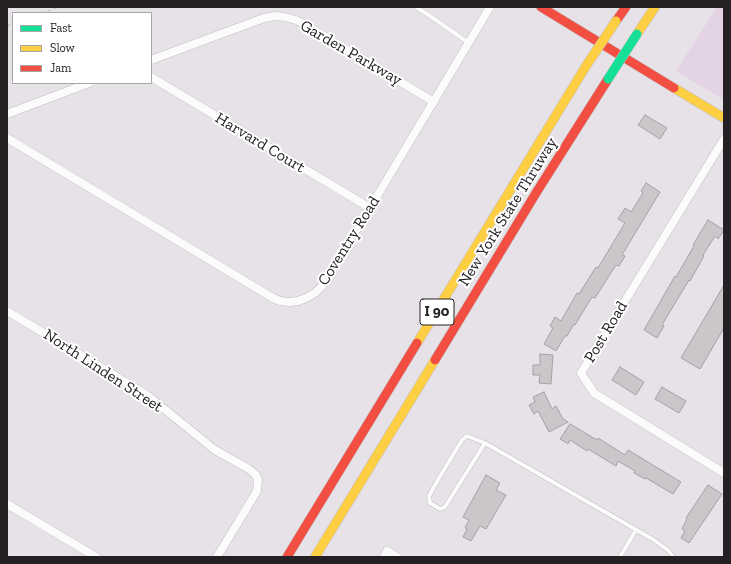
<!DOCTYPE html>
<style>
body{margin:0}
#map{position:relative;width:731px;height:564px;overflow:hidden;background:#e7e2e7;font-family:"Zilla Slab",serif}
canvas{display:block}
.frame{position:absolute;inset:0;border:8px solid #242024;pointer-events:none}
.legend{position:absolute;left:12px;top:12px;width:140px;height:72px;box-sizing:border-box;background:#fff;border:1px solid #a7a6a7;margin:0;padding:5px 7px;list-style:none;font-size:12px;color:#242024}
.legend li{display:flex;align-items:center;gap:8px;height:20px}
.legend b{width:20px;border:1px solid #a7a6a7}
</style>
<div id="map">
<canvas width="731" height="564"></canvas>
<div class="frame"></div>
<ul class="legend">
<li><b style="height:5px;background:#16e098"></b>Fast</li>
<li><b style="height:5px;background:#ffcf43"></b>Slow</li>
<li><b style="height:5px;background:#f24e42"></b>Jam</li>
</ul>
</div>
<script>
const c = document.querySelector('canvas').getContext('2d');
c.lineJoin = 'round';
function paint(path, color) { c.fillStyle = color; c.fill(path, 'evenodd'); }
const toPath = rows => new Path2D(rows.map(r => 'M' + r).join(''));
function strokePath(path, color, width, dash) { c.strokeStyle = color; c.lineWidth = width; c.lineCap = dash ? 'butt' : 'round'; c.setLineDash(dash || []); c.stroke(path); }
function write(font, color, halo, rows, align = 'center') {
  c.font = font + ' "Zilla Slab",serif'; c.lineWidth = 4; c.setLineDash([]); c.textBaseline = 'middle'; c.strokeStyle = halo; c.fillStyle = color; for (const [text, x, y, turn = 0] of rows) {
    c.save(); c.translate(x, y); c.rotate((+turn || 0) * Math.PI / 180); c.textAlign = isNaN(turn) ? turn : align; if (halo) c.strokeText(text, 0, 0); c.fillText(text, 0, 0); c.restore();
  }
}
const green = toPath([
 [717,7,724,7,724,100,676,71]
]);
const building = toPath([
 [645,115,667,128,660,139,638,125,645,115],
 [646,183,660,192,622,255,625,256,619,266,616,265,595,298,592,297,575,325,574,324,567,336,565,336,556,351,544,344,553,328,550,326,555,317,561,321,577,293,579,294,596,267,598,268,625,223,618,219,625,208,631,212,643,193,641,191,646,183],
 [708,220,724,230,718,239,715,236,703,255,704,256,690,281,689,280,662,325,664,326,657,338,644,330,675,276,676,277,694,246,693,245,708,220],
 [724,285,724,328,700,369,681,358,724,285],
 [540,354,553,355,551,384,539,383,540,375,533,375,533,365,540,365,540,354],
 [620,367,644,382,636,395,612,380,620,367],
 [662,387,686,401,679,413,655,399,662,387],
 [544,392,552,409,556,406,563,419,568,422,549,432,538,411,534,414,529,405,535,402,533,397,544,392],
 [570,424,597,440,598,438,625,455,628,450,681,482,673,494,646,478,645,479,634,473,635,471,618,461,616,466,588,449,587,451,570,440,568,444,560,439,570,424],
 [486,475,500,483,496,490,506,495,486,529,480,526,471,541,463,537,467,529,465,528,469,520,463,517,486,475],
 [708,485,722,494,689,543,681,538,685,531,682,529,687,519,686,518,708,485]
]);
const path = toPath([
 [42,13,58,7],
 [7,26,13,24]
]);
const lane = toPath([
 [416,7,430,16,469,43],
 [485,443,445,507,440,509,430,503,429,496,439,478,462,440,467,436,485,443,654,540,669,551,673,557],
 [620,557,636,530]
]);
const street = toPath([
 [151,60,264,18,275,16,285,17,296,20,304,24,434,102],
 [151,77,370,208],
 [7,114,89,83],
 [7,138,273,298,280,301,289,302,298,301,306,298,315,293,322,286,373,203,490,7],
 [724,139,581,373,594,393,724,473],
 [7,311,147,395,215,450,249,469,256,475,258,480,257,491,217,557],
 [7,504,96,557],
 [384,557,387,551,397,557]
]);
const slow = toPath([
 [637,34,655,7],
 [674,88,724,118],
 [417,343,586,66],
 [315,557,435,360]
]);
const jam = toPath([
 [541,7,674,88],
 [616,21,626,7],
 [435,360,536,193,608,79],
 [287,557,417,343]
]);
const fastBridge = toPath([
 [608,79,637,34]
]);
const slowBridge = toPath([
 [586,66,616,21]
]);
const shields = [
 [437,312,34]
];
const shieldNames = [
 ["I 90",437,312]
];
const streetNames = [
 ["Garden Parkway",351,53,30],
 ["Harvard Court",260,143,31],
 ["New York State Thruway",508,212,-58],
 ["Coventry Road",349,241,-58],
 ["Post Road",606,332,-59],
 ["North Linden Street",103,371,33]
];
paint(green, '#e4d3e5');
paint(building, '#cac6ca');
strokePath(building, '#a4a1a4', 1);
strokePath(lane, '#c1bdc1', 5);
strokePath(street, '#c1bdc1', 9);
strokePath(slow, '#c1bdc1', 10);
strokePath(jam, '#c1bdc1', 10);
strokePath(path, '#c6c3c6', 1.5, [3, 3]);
strokePath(lane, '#fbfbfb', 4);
strokePath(street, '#fbfbfb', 8);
strokePath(slow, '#ffcf43', 9);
strokePath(jam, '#f24e42', 9);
strokePath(fastBridge, '#c1bdc1', 10, []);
strokePath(slowBridge, '#c1bdc1', 10, []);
strokePath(fastBridge, '#16e098', 9);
strokePath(slowBridge, '#ffcf43', 9);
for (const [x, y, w] of shields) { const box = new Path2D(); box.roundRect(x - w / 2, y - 13, w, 26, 3); c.fillStyle = '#fff'; c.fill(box); strokePath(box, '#242024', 1); }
write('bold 15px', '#242024', null, shieldNames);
write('16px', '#242024', '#fff', streetNames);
</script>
